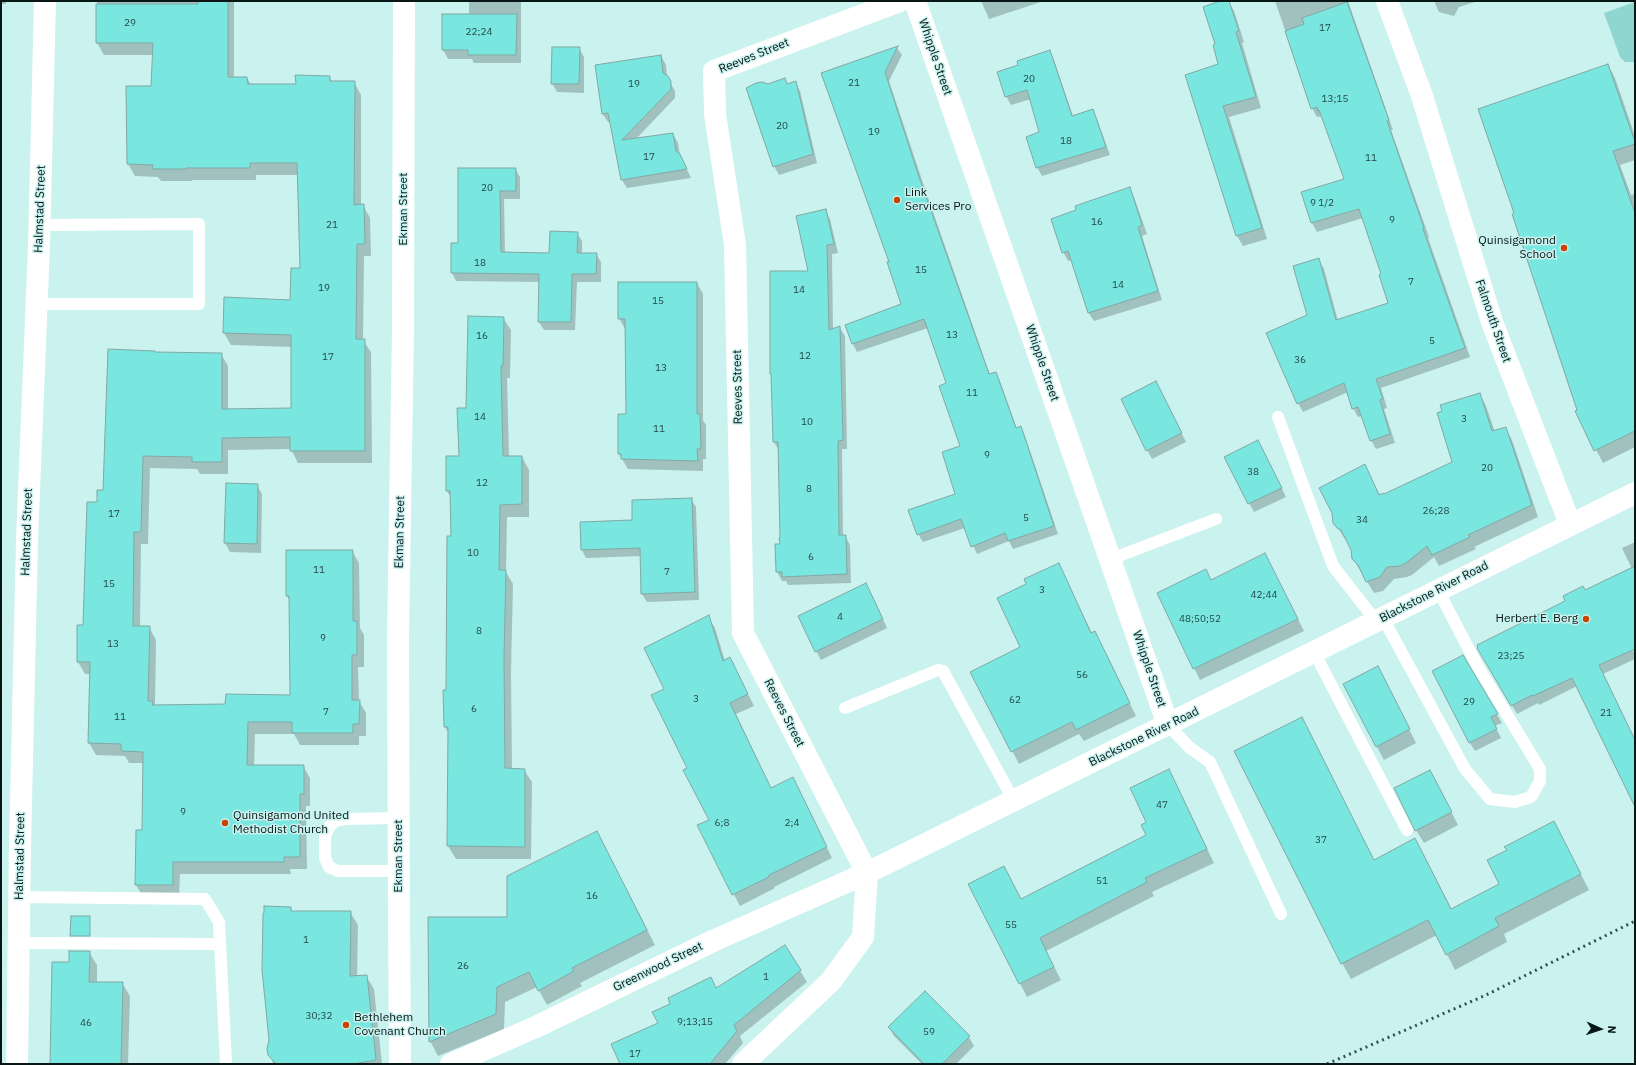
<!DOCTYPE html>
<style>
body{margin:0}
#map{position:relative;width:1636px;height:1065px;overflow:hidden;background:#caf2ef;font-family:"IBM Plex Sans",sans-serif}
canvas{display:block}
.frame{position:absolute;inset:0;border:2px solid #081615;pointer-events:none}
.north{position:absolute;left:1580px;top:1009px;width:40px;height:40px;-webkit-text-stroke:3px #caf2ef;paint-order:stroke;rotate:93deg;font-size:11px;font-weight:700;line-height:16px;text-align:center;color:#081615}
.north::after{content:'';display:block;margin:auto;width:14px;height:18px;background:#081615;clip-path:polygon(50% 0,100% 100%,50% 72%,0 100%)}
</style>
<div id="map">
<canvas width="1636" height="1065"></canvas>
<div class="frame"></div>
<div class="north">N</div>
</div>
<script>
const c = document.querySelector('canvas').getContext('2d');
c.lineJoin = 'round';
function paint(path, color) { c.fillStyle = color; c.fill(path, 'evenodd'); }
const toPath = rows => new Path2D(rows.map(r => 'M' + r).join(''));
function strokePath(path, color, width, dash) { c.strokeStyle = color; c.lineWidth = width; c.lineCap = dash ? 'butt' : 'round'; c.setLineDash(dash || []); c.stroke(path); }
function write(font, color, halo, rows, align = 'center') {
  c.font = font + ' "IBM Plex Sans",sans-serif'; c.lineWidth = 3; c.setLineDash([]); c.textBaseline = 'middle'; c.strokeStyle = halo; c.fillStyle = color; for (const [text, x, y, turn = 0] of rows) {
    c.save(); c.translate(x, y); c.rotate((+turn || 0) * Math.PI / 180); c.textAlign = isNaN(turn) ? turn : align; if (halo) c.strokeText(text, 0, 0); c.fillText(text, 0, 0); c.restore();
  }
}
const green = toPath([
 [1635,2,1635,62,1625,62,1620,57,1604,13]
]);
const shadow = toPath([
 [1,1,6,1,6,4,1,4],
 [97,1,234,1,234,78,247,78,251,85,296,85,329,77,332,82,354,82,361,95,361,205,363,205,370,218,371,256,364,256,363,340,371,352,372,463,298,463,291,449,228,450,228,474,200,474,197,469,150,468,148,544,141,544,140,627,149,627,156,640,155,706,226,705,291,696,290,601,287,596,352,551,359,563,360,628,364,635,364,667,358,667,359,701,366,713,366,736,359,736,359,745,300,745,294,734,255,734,254,766,303,766,310,778,310,806,306,806,307,869,290,869,291,874,180,874,179,897,143,897,136,885,143,831,144,763,129,763,125,756,96,755,89,743,91,674,85,674,78,662,84,626,98,503,104,491,155,353,221,354,228,366,228,410,292,409,292,347,231,345,224,333,291,301,301,269,298,175,256,175,256,180,192,180,192,181,161,181,158,177,135,176,128,164,127,87,152,87,153,55,104,55,97,43],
 [469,1,521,1,521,63,474,63,472,59,448,59,443,50,469,15],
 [981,1,1044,1,989,19],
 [1223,1,1228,1,1234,11,1244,42,1242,43,1261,108,1229,117,1267,239,1243,246,1237,236,1186,75,1220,65,1216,45],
 [1275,1,1348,1,1393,130,1391,130,1429,237,1428,238,1470,357,1381,388,1387,408,1384,409,1395,443,1376,449,1371,440,1362,416,1358,417,1353,408,1348,392,1303,412,1298,403,1308,315,1318,259,1324,269,1338,321,1389,303,1383,274,1363,218,1317,232,1312,223,1303,193,1346,180,1322,116,1317,117,1312,108],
 [1434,1,1478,1,1459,7,1454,16,1439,12],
 [579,48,584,57,584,93,557,92,552,83],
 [897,48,902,55,889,81,923,183,990,375,996,373,1000,381,1017,429,1020,428,1025,436,1058,534,1013,549,1009,541,977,554,965,528,923,542,918,534,957,494,961,447,948,384,928,328,857,352,853,344,846,325,903,305,890,262,822,73],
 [1049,51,1054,60,1073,116,1092,110,1097,119,1110,155,1042,176,1037,167,1040,133,1031,99,1011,105,1006,96,1020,65],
 [661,56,666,65,667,77,675,91,675,98,636,139,673,134,678,143,680,155,691,178,627,188,622,180,611,122,608,122,602,113],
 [1608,65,1615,78,1635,136,1635,160,1620,165,1631,195,1635,194,1635,447,1603,463,1576,411,1579,410,1515,214],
 [795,82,800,91,817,163,779,175,774,166,768,85,788,85],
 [515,169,520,177,520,199,504,199,505,253,550,254,577,233,582,241,582,254,596,254,601,262,601,282,577,282,575,330,544,330,539,322,540,282,456,281,452,273,452,244,459,244],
 [1129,189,1134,197,1147,234,1142,236,1162,300,1094,321,1088,312,1072,260,1068,261,1063,252,1078,211],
 [825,210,830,219,838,253,832,254,833,330,840,328,845,336,847,449,842,449,843,536,845,536,850,545,851,583,788,585,786,581,782,581,777,572,776,545,781,545,779,451,774,442,772,376,771,374,771,272,809,272],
 [697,283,703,294,703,420,706,425,706,459,703,459,703,471,628,469,619,454,627,415,625,329,619,318],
 [503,318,511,330,510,378,507,378,509,457,522,457,529,470,529,517,507,517,506,572,513,584,511,671,512,770,524,770,532,782,531,859,456,859,448,846,449,734,445,727,444,691,447,691,452,537,451,497,447,491,460,457,467,409],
 [1160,391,1186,442,1152,459,1147,450],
 [1480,394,1486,406,1495,432,1505,428,1512,440,1538,517,1474,547,1476,549,1439,566,1434,557,1412,575,1407,577,1394,579,1383,591,1374,593,1353,559,1352,549,1348,541,1345,539,1334,522,1365,466,1380,495,1384,496,1453,463],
 [1263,450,1286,497,1254,512,1249,503],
 [227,484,257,485,262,494,261,553,230,552,225,543],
 [691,499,696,507,699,600,647,602,642,594,641,556,586,558,582,550,581,523,633,521],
 [1635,542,1635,629,1625,634,1635,655,1635,659,1603,674,1635,740,1635,787,1577,686,1539,705,1538,703,1517,714,1478,648,1632,569,1622,548],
 [1265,555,1304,631,1200,680,1158,594,1212,581],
 [1058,564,1092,633,1101,644,1136,716,1084,741,1079,734,1019,764,972,673,1022,648,1027,584],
 [871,593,887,628,821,660,816,651],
 [708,617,715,628,725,661,736,670,754,706,736,714,771,789,799,790,832,858,774,887,775,888,740,906,698,826,710,820,688,769,665,690],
 [1463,656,1502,723,1495,726,1501,738,1475,751,1470,743],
 [1385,681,1416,743,1384,760,1377,747],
 [1301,718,1374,861,1424,855,1452,910,1500,885,1562,838,1589,890,1504,934,1507,942,1455,970,1437,935,1351,979,1342,963],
 [1169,770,1214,863,1152,892,1154,896,1046,951,1061,980,1027,997,970,884,1004,867,1021,900,1147,835,1148,823],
 [1430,771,1458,825,1424,843,1416,830],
 [605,847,655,945,580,983,582,986,547,1005,537,987,505,1002,504,1029,438,1056,430,1041,508,918],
 [290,908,292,912,350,912,358,925,357,977,366,976,374,989,382,1064,273,1064,272,1058],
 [785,946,807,982,740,1036,743,1043,725,1064,621,1064,659,1023,672,1004,716,989],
 [89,952,97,965,97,983,122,983,130,996,128,1064,51,1064,70,963],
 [925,992,969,1037,974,1046,956,1064,922,1064,894,1036,889,1027]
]);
const building = toPath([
 [198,1,228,1,228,77,247,77,248,84,296,84,295,75,330,76,330,81,355,81,354,205,364,204,365,244,357,244,356,339,365,339,365,451,290,451,290,437,222,438,222,462,192,462,192,457,143,456,141,532,134,532,133,626,150,626,148,701,153,701,152,705,225,704,226,694,290,695,289,596,286,596,286,550,353,550,353,621,357,621,357,655,352,655,352,700,360,700,359,724,353,724,353,733,292,733,292,722,248,722,247,765,304,765,304,794,300,794,300,857,284,857,284,862,173,862,173,885,135,885,136,830,142,830,143,752,121,751,121,744,88,743,90,662,77,662,77,625,83,625,87,502,97,502,97,490,103,490,108,349,155,351,155,352,222,353,222,409,291,408,291,335,223,333,224,297,290,300,291,268,300,268,297,163,250,163,250,168,186,168,186,169,152,169,153,165,127,164,126,86,151,86,153,43,96,43,96,4,198,4,198,1],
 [1220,1,1229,1,1239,31,1236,32,1256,97,1223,106,1262,228,1236,236,1185,75,1218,64,1213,45,1215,44,1203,7,1220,1],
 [1347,2,1389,120,1387,121,1424,228,1423,229,1465,348,1376,379,1383,399,1380,400,1390,434,1370,441,1358,407,1352,409,1344,383,1297,404,1266,333,1307,315,1293,266,1319,258,1336,320,1388,303,1379,275,1381,274,1359,209,1311,223,1301,192,1344,179,1319,110,1318,111,1317,107,1311,109,1285,31,1304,24,1302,18,1347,2],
 [442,14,517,14,516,55,468,55,468,50,442,50,442,14],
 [898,46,885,72,918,174,989,374,996,372,1016,428,1021,426,1054,526,1008,541,1005,533,971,547,961,519,917,535,908,510,955,494,942,452,960,446,939,386,946,383,924,319,852,344,845,325,901,304,887,262,889,262,821,73,898,46],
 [552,47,580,47,579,84,551,84,552,47],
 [1050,50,1072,116,1093,109,1106,147,1036,168,1026,137,1039,132,1027,90,1005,97,997,72,1018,65,1017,61,1050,50],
 [661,55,663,73,668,76,671,81,671,89,622,140,673,133,676,151,680,154,687,169,621,180,608,113,602,114,595,65,661,55],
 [1608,64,1635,142,1635,144,1613,151,1635,213,1635,431,1594,451,1575,411,1577,410,1512,214,1514,213,1478,109,1608,64],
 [785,78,787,84,796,81,813,154,773,167,746,88,756,83,762,82,768,84,785,78],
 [458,168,516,168,516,191,500,191,501,252,549,253,550,231,578,232,577,253,597,253,596,274,572,274,571,322,538,322,539,274,451,273,451,243,458,243,458,168],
 [1130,187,1142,225,1138,227,1158,291,1088,313,1068,251,1062,253,1051,219,1076,210,1075,206,1130,187],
 [826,209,834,244,827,245,829,330,840,326,843,440,838,441,839,535,846,535,847,574,782,577,782,572,776,572,775,544,780,544,779,538,780,538,778,442,773,442,771,374,770,374,770,271,808,271,796,216,826,209],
 [618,282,697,282,697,414,700,414,701,449,697,449,698,461,621,459,621,454,618,454,618,414,626,414,625,319,618,319,618,282],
 [468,316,504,317,503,366,501,366,503,456,522,456,522,504,500,505,499,570,506,570,504,657,505,768,525,769,525,847,447,846,448,727,444,727,443,690,446,690,447,536,451,536,450,491,446,491,446,456,459,456,457,408,466,408,468,316],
 [1156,381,1182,433,1146,451,1121,399,1156,381],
 [1480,393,1492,431,1506,427,1532,505,1468,535,1470,537,1432,555,1427,546,1406,563,1400,566,1387,567,1380,577,1366,582,1358,565,1352,559,1351,550,1341,530,1337,528,1333,523,1332,513,1319,488,1365,464,1379,495,1383,493,1384,494,1452,462,1437,413,1442,411,1440,405,1480,393],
 [1258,440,1282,488,1248,504,1224,457,1258,440],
 [226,483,258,484,257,544,224,543,226,483],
 [692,498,695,592,641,594,640,548,581,550,580,522,632,520,632,500,692,498],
 [1265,553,1298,619,1193,669,1157,593,1206,569,1211,580,1265,553],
 [1059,563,1091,633,1095,631,1130,703,1076,730,1072,722,1011,752,970,672,1020,647,997,598,1026,584,1024,579,1059,563],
 [1635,566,1635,649,1599,665,1635,740,1635,807,1572,678,1533,696,1532,695,1511,706,1477,648,1478,647,1477,645,1565,601,1563,596,1583,586,1585,590,1635,566],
 [866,583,883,619,815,652,798,616,866,583],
 [709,615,723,661,730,657,748,694,730,703,771,788,793,777,827,847,769,875,769,877,732,895,697,825,709,820,683,770,687,768,651,695,664,689,644,648,709,615],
 [1463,655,1498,714,1491,717,1497,729,1469,743,1432,671,1463,655],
 [1378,666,1410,729,1376,747,1343,684,1378,666],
 [1302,717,1374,860,1415,838,1451,909,1499,884,1487,860,1507,850,1504,847,1554,821,1581,874,1495,918,1499,926,1446,955,1428,920,1341,964,1234,751,1302,717],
 [1169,769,1207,849,1145,878,1147,882,1040,938,1054,967,1019,984,968,884,1004,866,1021,899,1146,835,1141,825,1146,822,1130,788,1169,769],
 [1430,770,1452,812,1415,831,1394,788,1430,770],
 [597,831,647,930,572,968,574,971,538,991,529,972,497,987,496,1014,429,1042,428,917,507,917,507,876,597,831],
 [264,906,291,907,291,911,351,911,350,976,367,975,376,1060,353,1064,276,1064,268,1055,267,1049,269,1040,262,970,263,913,264,913,264,906],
 [71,916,90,916,90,936,70,936,71,916],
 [785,945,801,970,734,1025,737,1031,710,1064,620,1064,611,1044,658,1023,652,1012,670,1004,668,998,711,977,716,988,785,945],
 [69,951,90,951,89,982,123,982,121,1064,50,1064,52,962,69,962,69,951],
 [925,991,970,1036,942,1064,924,1064,888,1027,925,991]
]);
const service = toPath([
 [36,304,199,304,199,224,39,225],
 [1278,417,1333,566,1376,621],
 [1111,559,1216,519],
 [1383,618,1465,769,1490,799,1515,802,1531,797,1540,781,1540,769,1477,665,1438,590],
 [1314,652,1407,830],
 [845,708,933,672,938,670,943,671,1014,801],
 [1168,725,1190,748,1210,762,1281,914],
 [398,818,346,819,335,821,329,827,325,837,325,858,329,867,338,871,399,871],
 [19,897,205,899,219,922,226,1064],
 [19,943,220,944]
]);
const minor = toPath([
 [915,1,1168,725],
 [1387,1,1422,96,1492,322,1570,524],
 [867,873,743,633,735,245,715,114,714,71,900,1],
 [17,1064,20,848,27,540,39,246,45,1],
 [400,1064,399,916,398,638,403,328,404,1]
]);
const secondary = toPath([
 [451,1064,538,1026,715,940,867,873,1635,493],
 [743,1064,831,981,863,937,867,873]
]);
const rail = toPath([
 [1327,1064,1484,996,1635,921]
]);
const markers = [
 [897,200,4,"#c94400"],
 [1564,248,4,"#c94400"],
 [1586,619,4,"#c94400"],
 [225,823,4,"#c94400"],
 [346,1025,4,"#c94400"]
];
const numberNames = [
 ["29",130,23],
 ["17",1325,28],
 ["22;24",479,32],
 ["20",1029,79],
 ["21",854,83],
 ["19",634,84],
 ["13;15",1335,99],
 ["20",782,126],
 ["19",874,132],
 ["18",1066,141],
 ["17",649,157],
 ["11",1371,158],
 ["20",487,188],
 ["9 1/2",1322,203],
 ["9",1392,220],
 ["16",1097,222],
 ["21",332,225],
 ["18",480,263],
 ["15",921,270],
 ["7",1411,282],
 ["14",1118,285],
 ["19",324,288],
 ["14",799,290],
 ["15",658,301],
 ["13",952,335],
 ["16",482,336],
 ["5",1432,341],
 ["12",805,356],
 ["17",328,357],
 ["36",1300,360],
 ["13",661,368],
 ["11",972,393],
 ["14",480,417],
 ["3",1464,419],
 ["10",807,422],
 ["11",659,429],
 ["9",987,455],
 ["20",1487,468],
 ["38",1253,472],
 ["12",482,483],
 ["8",809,489],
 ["26;28",1436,511],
 ["17",114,514],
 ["5",1026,518],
 ["34",1362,520],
 ["10",473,553],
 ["6",811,557],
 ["11",319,570],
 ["7",667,572],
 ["15",109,584],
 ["3",1042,590],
 ["42;44",1264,595],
 ["4",840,617],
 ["48;50;52",1200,619],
 ["8",479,631],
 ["9",323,638],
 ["13",113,644],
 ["23;25",1511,656],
 ["56",1082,675],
 ["3",696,699],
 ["62",1015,700],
 ["29",1469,702],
 ["6",474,709],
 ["7",326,712],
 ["21",1606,713],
 ["11",120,717],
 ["47",1162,805],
 ["9",183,812],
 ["6;8",722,823],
 ["2;4",792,823],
 ["37",1321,840],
 ["51",1102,881],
 ["16",592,896],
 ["55",1011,925],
 ["1",306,940],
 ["26",463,966],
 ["1",766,977],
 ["30;32",319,1016],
 ["9;13;15",695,1022],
 ["46",86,1023],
 ["59",929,1032],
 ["17",635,1054]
];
const streetNames = [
 ["Reeves Street",754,56,-22],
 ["Whipple Street",935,57,71],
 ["Halmstad Street",40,209,-88],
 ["Ekman Street",404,209,-90],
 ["Falmouth Street",1493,321,71],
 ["Whipple Street",1042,363,71],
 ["Reeves Street",738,387,-91],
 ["Halmstad Street",27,532,-88],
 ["Ekman Street",400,532,-89],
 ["Blackstone River Road",1434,592,-27],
 ["Whipple Street",1149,669,71],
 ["Reeves Street",784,713,63],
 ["Blackstone River Road",1144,737,-26],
 ["Halmstad Street",20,856,-89],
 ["Ekman Street",399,856,-90],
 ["Greenwood Street",658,967,-26]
];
const poiNames = [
 ["Link",905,193],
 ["Services Pro",905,207],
 ["Quinsigamond",1556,241,"right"],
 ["School",1556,255,"right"],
 ["Herbert E. Berg",1578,619,"right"],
 ["Quinsigamond United",233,816],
 ["Methodist Church",233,830],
 ["Bethlehem",354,1018],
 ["Covenant Church",354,1032]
];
paint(green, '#8fd5d0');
paint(shadow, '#0003');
paint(building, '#79e6df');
strokePath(building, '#82a7a4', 1);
strokePath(service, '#fff', 12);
strokePath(minor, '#fff', 22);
strokePath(secondary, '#fff', 22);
strokePath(rail, '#3a4f4d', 3, [2, 4]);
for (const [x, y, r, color] of markers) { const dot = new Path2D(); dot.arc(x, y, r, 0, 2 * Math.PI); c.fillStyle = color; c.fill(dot); strokePath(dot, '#caf2ef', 1.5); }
write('10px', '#244a48', null, numberNames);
write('12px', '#081615', '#caf2ef', streetNames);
write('12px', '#081615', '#caf2ef', poiNames, 'left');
</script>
